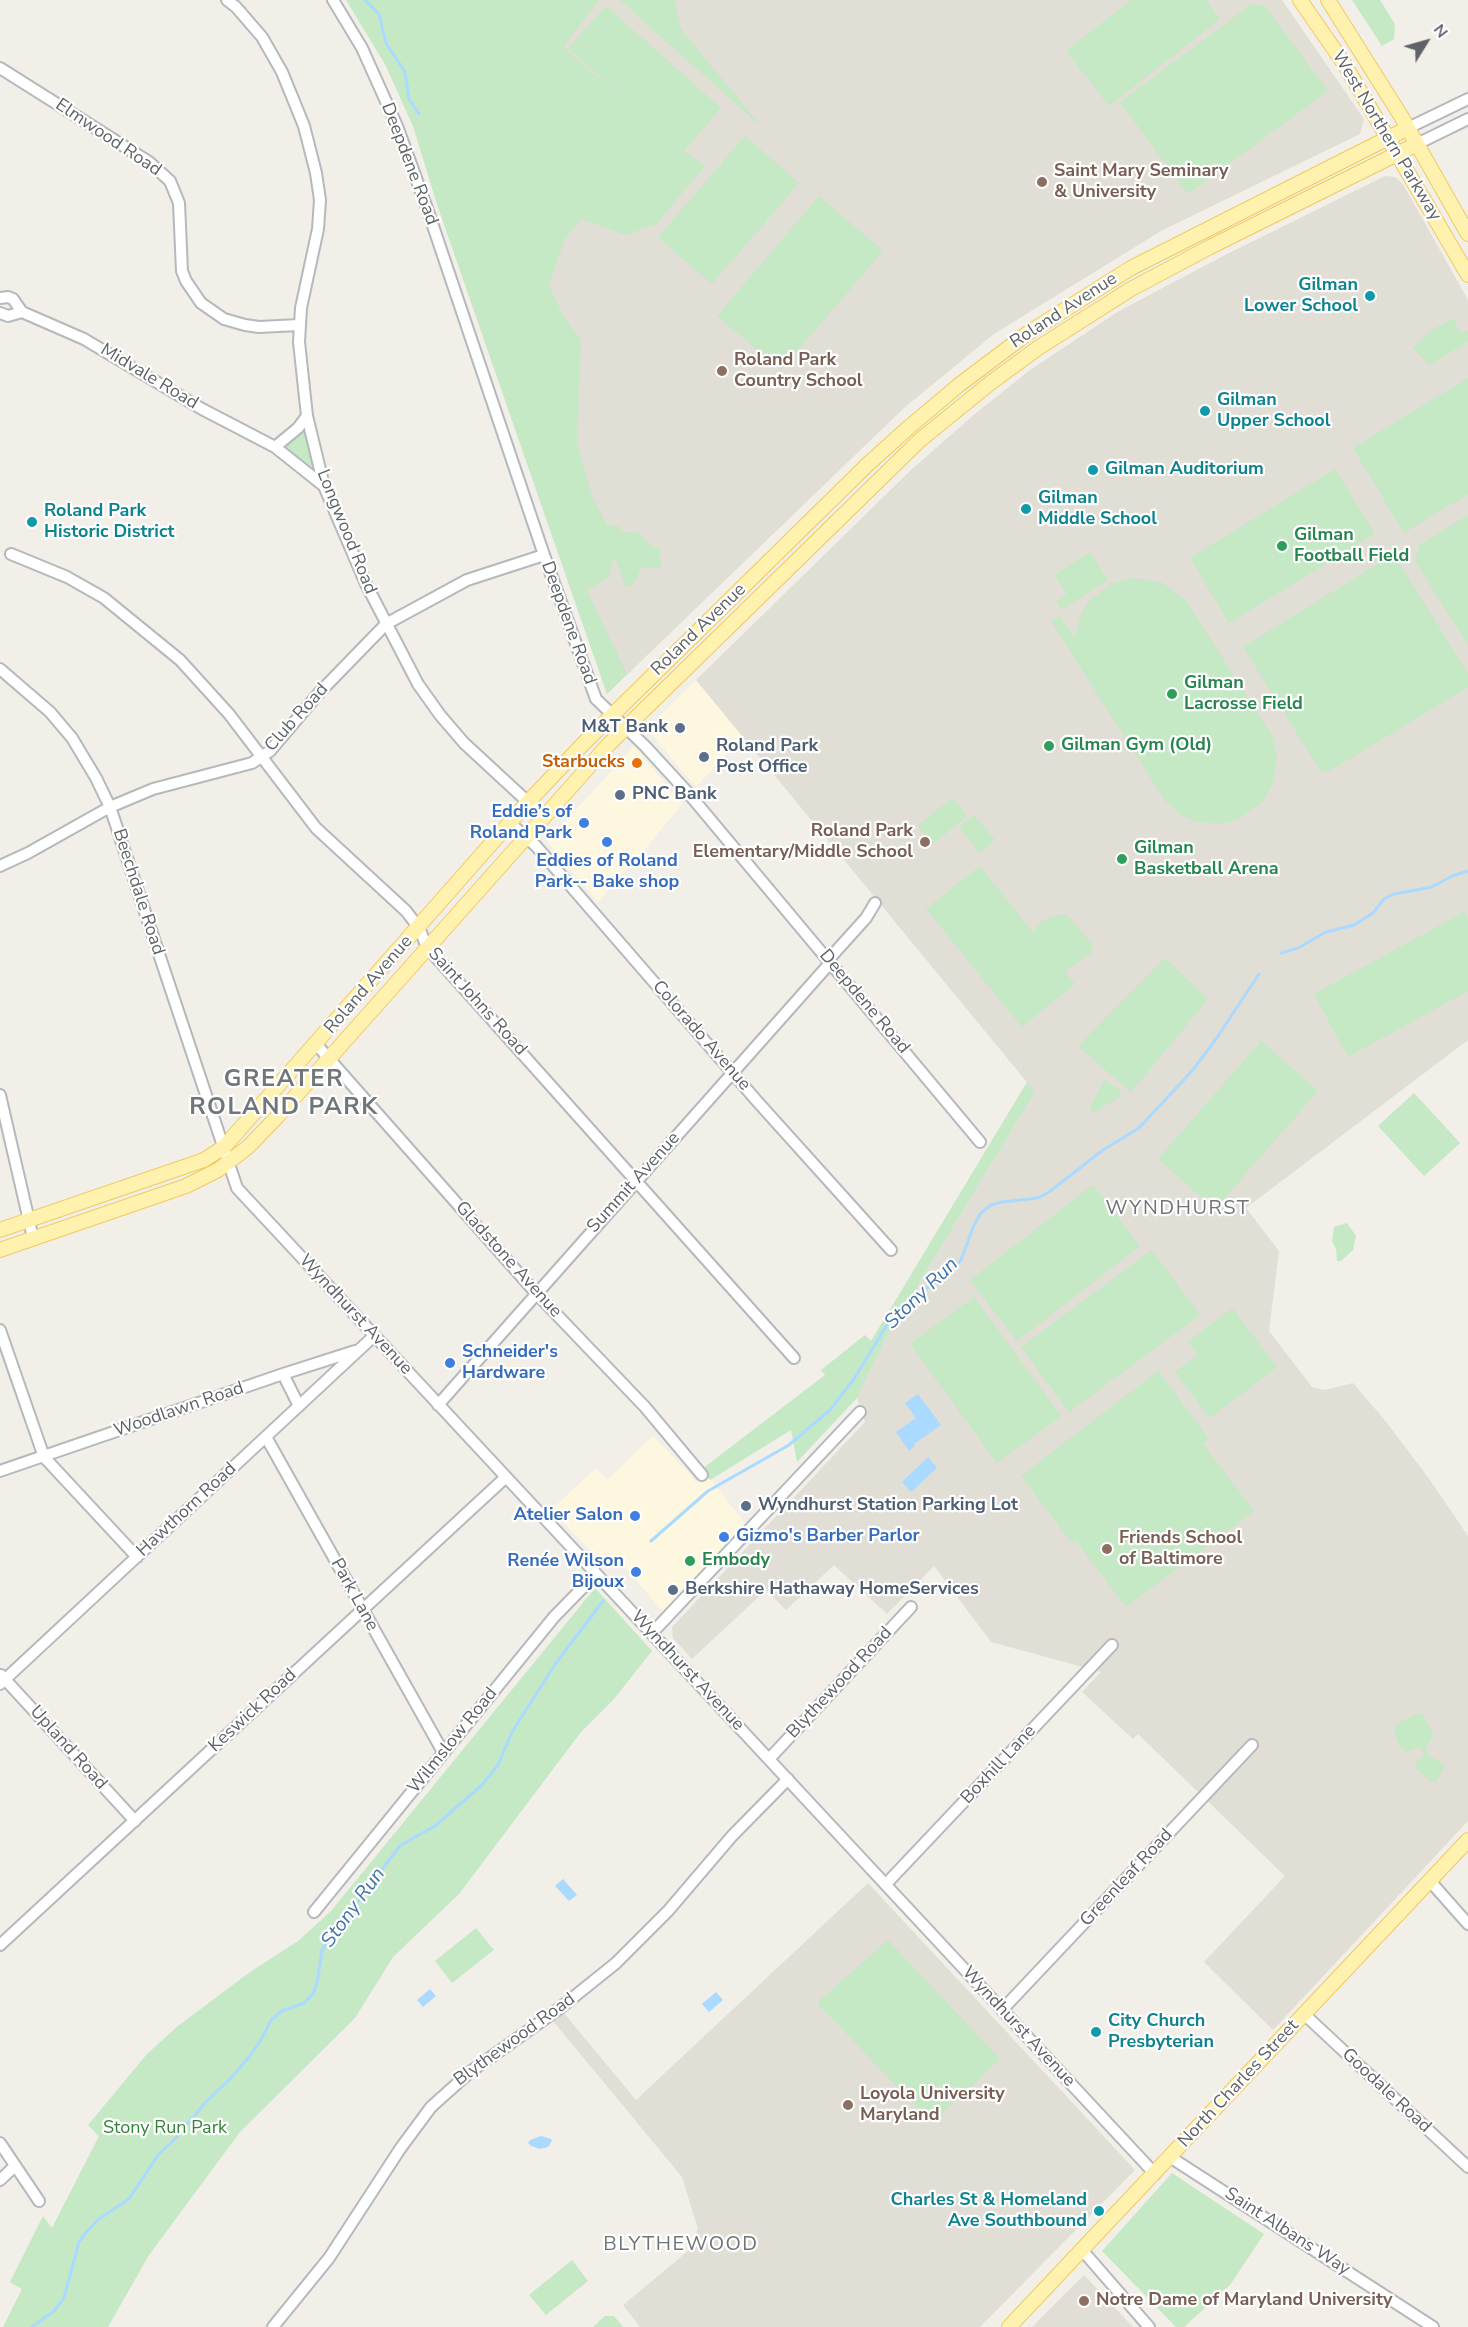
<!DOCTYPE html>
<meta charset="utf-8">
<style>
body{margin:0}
#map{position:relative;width:1468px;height:2327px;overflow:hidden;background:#f1efe8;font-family:"Nunito Sans",sans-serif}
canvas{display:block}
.north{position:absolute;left:1396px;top:12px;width:60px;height:60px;-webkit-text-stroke:4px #fff;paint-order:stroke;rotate:53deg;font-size:16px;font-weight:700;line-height:24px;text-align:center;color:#5f6368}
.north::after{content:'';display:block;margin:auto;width:21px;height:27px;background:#5f6368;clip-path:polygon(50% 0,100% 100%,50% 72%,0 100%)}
</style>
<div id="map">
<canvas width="1468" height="2327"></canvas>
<div class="north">N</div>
</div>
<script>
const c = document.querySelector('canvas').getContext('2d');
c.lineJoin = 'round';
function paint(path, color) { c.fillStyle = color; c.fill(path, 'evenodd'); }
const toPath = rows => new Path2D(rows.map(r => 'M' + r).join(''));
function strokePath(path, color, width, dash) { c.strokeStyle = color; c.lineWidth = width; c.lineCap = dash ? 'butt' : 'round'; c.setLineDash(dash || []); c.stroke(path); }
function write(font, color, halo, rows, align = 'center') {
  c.font = font + ' "Nunito Sans",sans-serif'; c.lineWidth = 4.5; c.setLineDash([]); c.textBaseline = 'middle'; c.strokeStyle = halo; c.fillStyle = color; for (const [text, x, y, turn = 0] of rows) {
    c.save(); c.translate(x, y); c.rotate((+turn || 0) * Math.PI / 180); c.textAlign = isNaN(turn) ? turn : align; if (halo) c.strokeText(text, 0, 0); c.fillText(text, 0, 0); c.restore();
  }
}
const commercial = toPath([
 [696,680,742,736,696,787,647,729],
 [634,746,682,804,642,853,598,902,547,842],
 [653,1436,691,1475,696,1483,707,1475,745,1523,663,1612,624,1566,594,1554,551,1510,596,1468,607,1480]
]);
const education = toPath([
 [349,0,1282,0,1364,119,1360,134,1161,231,994,334,904,408,607,694,438,207,413,126,386,66],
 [1385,176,1395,177,1403,184,1468,300,1468,1040,1246,1208,1279,1251,1269,1331,1312,1387,1325,1390,1353,1383,1384,1419,1430,1480,1468,1536,1468,1821,1273,2030,1204,1962,1285,1876,1138,1734,1133,1739,1082,1692,1101,1672,991,1642,934,1566,887,1614,834,1565,786,1610,766,1590,692,1659,673,1638,672,1627,865,1422,857,1398,886,1338,1035,1092,696,680,912,469,976,413,1030,370,1119,311,1225,255],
 [868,1883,1135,2170,980,2327,640,2327,623,2305,688,2251,698,2229,682,2177,553,2021,564,2013,636,2100],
 [1084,2275,1133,2327,1032,2327]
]);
const green = toPath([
 [346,0,599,0,563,47,639,112,568,48,606,6,721,108,684,151,705,166,656,224,625,235,581,219,565,239,549,285,562,314,581,340,577,442,592,496,607,525,618,526,624,532,638,533,654,548,659,548,661,568,641,568,633,585,626,587,614,556,609,577,587,591,627,674,607,694,438,207,413,126,386,66],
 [620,0,675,0,681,29,763,128],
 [1131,0,1206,0,1220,19,1109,106,1066,51],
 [1352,0,1380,0,1395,24,1394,39,1382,46],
 [1252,4,1265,6,1328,91,1188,194,1120,102],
 [745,136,799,183,712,284,658,237],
 [819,196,883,251,781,370,717,316],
 [1454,318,1457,328,1461,332,1468,331,1468,342,1429,365,1413,348,1430,331],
 [1468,378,1468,494,1404,533,1353,448],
 [304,430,307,435,315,465,313,468,282,445,298,432],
 [1335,469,1375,534,1229,623,1190,558],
 [1468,515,1468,645,1415,561,1419,545],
 [1090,552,1108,580,1061,610,1056,601,1067,594,1054,575],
 [1394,554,1468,674,1468,687,1328,772,1320,770,1243,647],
 [1132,578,1161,582,1185,599,1272,736,1277,755,1273,784,1263,801,1240,818,1223,824,1196,822,1180,814,1166,802,1051,621,1060,616,1075,638,1081,614,1091,599,1113,583],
 [952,798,967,816,933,844,918,826],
 [974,815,995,840,980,853,959,827],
 [980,866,1033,932,1041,922,1050,917,1066,914,1093,945,1091,953,1065,971,1075,984,1022,1027,926,909],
 [1464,912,1468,920,1468,991,1348,1057,1314,994],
 [1165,958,1208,999,1131,1092,1078,1046],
 [1261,1041,1318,1091,1215,1209,1158,1159],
 [1104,1080,1118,1088,1121,1096,1095,1112,1089,1110],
 [1027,1082,1035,1092,886,1338,857,1398,797,1462,791,1430,710,1480,702,1469,825,1375,821,1370,865,1335,871,1341],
 [1414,1093,1460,1143,1424,1176,1378,1126],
 [1093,1185,1140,1246,1017,1341,970,1280],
 [1347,1223,1356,1236,1353,1250,1341,1261,1337,1261,1336,1249,1332,1241,1334,1227],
 [1152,1250,1200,1315,1069,1412,1021,1347],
 [974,1297,1061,1416,997,1463,910,1344],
 [1232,1308,1277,1367,1210,1418,1175,1372,1198,1355,1188,1342],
 [1158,1371,1209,1439,1203,1444,1254,1511,1126,1607,1076,1541,1072,1543,1021,1476],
 [595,1588,652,1651,614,1699,581,1732,459,1894,393,1957,355,2018,240,2132,149,2255,108,2327,3,2327,22,2289,10,2282,43,2216,52,2228,99,2136,88,2125,147,2054,178,2026,250,1972,298,1941,331,1911],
 [1422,1714,1434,1736,1426,1747,1428,1755,1443,1764,1444,1769,1435,1782,1430,1781,1415,1767,1416,1763,1424,1755,1421,1748,1416,1748,1407,1752,1401,1749,1394,1733,1396,1725,1413,1715],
 [476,1928,494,1950,452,1983,435,1961],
 [888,1940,1000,2059,932,2123,817,2003],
 [1172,2173,1264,2234,1230,2285,1184,2327,1176,2327,1102,2251],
 [572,2260,588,2281,546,2315,529,2295],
 [605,2316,614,2316,623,2327,593,2327]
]);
const water = toPath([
 [918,1394,941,1425,914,1444,915,1446,909,1451,896,1432,916,1418,905,1403],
 [928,1457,937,1468,911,1492,902,1482],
 [563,1879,577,1895,569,1901,555,1886],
 [430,1989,436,1996,423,2007,417,2000],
 [716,1992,723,2000,709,2012,702,2004],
 [541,2136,551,2139,552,2141,548,2147,540,2149,531,2146,528,2143,530,2140]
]);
const stream = toPath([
 [365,0,379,14,386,43,405,72,409,99,419,114],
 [1281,953,1298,948,1326,932,1354,925,1373,913,1384,899,1394,894,1432,887,1452,876,1468,871],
 [651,1541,708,1491,789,1445,830,1410,854,1379,888,1323,918,1294,950,1272,961,1260,974,1225,981,1213,991,1205,1002,1202,1038,1198,1049,1192,1103,1150,1139,1128,1192,1071,1216,1039,1259,974],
 [32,2327,54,2311,64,2298,79,2242,87,2231,99,2219,129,2199,158,2155,175,2139,205,2103,232,2077,249,2057,262,2038,271,2020,282,2011,304,2003,313,1994,317,1983,322,1950,389,1860,401,1845,435,1826,482,1785,498,1765,512,1732,556,1663,603,1601]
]);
const minor = toPath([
 [227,0,236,7,262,37,282,72,304,126,316,173,320,200,318,229,301,308,299,342,307,416,324,486,366,584,418,684,440,715,464,743,543,816],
 [333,0,362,48,397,126,428,211,544,555,596,699,645,746,689,794,980,1142],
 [0,68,149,162,170,181,179,203,182,271,186,281,201,303,224,319,245,325,259,327,299,325],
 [1408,128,1468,99],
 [1417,144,1468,119],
 [0,298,8,297,13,299,22,312,84,339,202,409,275,447,324,486],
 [0,313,8,316,22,312],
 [275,447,298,428,307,416],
 [11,554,67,577,104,598,180,660,229,714,316,828,406,911,419,928,427,947,794,1358],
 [0,669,50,712,72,738,96,778,110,807,237,1188,1155,2174],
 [511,824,536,846,756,1100,891,1250],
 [0,866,28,853,110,807,153,789,252,763,270,751,319,693,386,624,467,580,544,555],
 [829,959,866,918,875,903],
 [316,1044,536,1293,645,1407,702,1475],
 [0,1095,33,1238],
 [0,1330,44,1457,137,1557],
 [283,1374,299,1406],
 [438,1405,831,962],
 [266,1437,443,1752],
 [0,1471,283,1374,355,1351],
 [652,1633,860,1412],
 [1,1675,135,1821],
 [0,1684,374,1336],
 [769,1759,911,1607],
 [1430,1881,1468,1924],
 [886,1884,1112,1645],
 [314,1912,554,1617,596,1574],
 [0,1945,506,1477],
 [1002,2010,1252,1745],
 [1304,2014,1468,2167],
 [0,2143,39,2201],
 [1170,2157,1433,2327],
 [0,2180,15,2166],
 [1083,2251,1149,2327],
 [273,2327,329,2258,400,2149,431,2107,470,2072,560,2008,616,1963,668,1911,732,1836,788,1779]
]);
const major = toPath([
 [1300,0,1345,65,1468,275],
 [1328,0,1401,116,1468,234],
 [0,1230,204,1160,224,1147,528,802,584,743,867,465,908,428,959,385,1028,333,1131,268,1408,128],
 [0,1250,186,1186,218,1170,248,1147,277,1117,609,744,920,440,989,384,1038,348,1131,289,1210,247,1417,144],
 [1009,2327,1468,1840]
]);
const markers = [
 [1042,182,6,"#8d6e63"],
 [1370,296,6,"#0f9aa8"],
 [722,371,6,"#8d6e63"],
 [1205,411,6,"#0f9aa8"],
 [1093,470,6,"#0f9aa8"],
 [1026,509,6,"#0f9aa8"],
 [32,522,6,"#0f9aa8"],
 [1282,546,6,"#2e9e5b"],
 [1172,694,6,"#2e9e5b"],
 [680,728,6,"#5c6f8a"],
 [1049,746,6,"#2e9e5b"],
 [704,757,6,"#5c6f8a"],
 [637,763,6,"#e8710a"],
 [620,795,6,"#5c6f8a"],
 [584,823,6,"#3f7fe0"],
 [607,842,6,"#3f7fe0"],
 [925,842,6,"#8d6e63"],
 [1122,859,6,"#2e9e5b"],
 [450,1363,6,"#3f7fe0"],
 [746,1506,6,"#5c6f8a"],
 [635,1516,6,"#3f7fe0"],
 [724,1537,6,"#3f7fe0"],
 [1107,1549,6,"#8d6e63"],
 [690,1561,6,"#2e9e5b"],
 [636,1572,6,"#3f7fe0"],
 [673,1590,6,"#5c6f8a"],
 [1096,2032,6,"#0f9aa8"],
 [848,2105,6,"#8d6e63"],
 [1099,2211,6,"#0f9aa8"],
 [1084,2301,6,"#8d6e63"]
];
const streetNames = [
 ["West Northern Parkway",1386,136,59],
 ["Elmwood Road",108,138,34],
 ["Deepdene Road",409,164,69],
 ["Roland Avenue",1064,311,-33],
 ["Midvale Road",149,377,31],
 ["Longwood Road",346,532,68],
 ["Deepdene Road",568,623,70],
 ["Roland Avenue",699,630,-44],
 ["Club Road",297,718,-48],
 ["Beechdale Road",138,892,72],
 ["Roland Avenue",369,985,-49],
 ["Saint Johns Road",477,1002,48],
 ["Deepdene Road",864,1002,50],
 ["Colorado Avenue",701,1036,49],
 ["Summit Avenue",634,1183,-48],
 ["Gladstone Avenue",508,1260,48],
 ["Wyndhurst Avenue",355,1315,47],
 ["Woodlawn Road",179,1410,-19],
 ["Hawthorn Road",187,1510,-43],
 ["Park Lane",354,1595,61],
 ["Wyndhurst Avenue",687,1671,47],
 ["Blythewood Road",840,1683,-47],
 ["Keswick Road",253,1711,-43],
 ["Wilmslow Road",453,1741,-51],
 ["Upland Road",68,1748,48],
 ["Boxhill Lane",999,1765,-47],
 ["Greenleaf Road",1127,1878,-47],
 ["Wyndhurst Avenue",1018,2027,47],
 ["Blythewood Road",515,2040,-36],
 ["North Charles Street",1239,2084,-47],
 ["Goodale Road",1386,2091,43],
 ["Saint Albans Way",1287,2232,33]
];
const educationNames = [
 ["Saint Mary Seminary",1054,172],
 ["& University",1054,193],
 ["Roland Park",734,361],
 ["Country School",734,382],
 ["Roland Park",913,832,"right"],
 ["Elementary/Middle School",913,853,"right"],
 ["Friends School",1119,1539],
 ["of Baltimore",1119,1560],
 ["Loyola University",860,2095],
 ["Maryland",860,2116],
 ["Notre Dame of Maryland University",1096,2301]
];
const cultureNames = [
 ["Gilman",1358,286,"right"],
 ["Lower School",1358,307,"right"],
 ["Gilman",1217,401],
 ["Upper School",1217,422],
 ["Gilman Auditorium",1105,470],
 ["Gilman",1038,499],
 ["Middle School",1038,520],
 ["Roland Park",44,512],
 ["Historic District",44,533],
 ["City Church",1108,2022],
 ["Presbyterian",1108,2043],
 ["Charles St & Homeland",1087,2201,"right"],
 ["Ave Southbound",1087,2222,"right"]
];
const leisureNames = [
 ["Gilman",1294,536],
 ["Football Field",1294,557],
 ["Gilman",1184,684],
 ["Lacrosse Field",1184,705],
 ["Gilman Gym (Old)",1061,746],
 ["Gilman",1134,849],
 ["Basketball Arena",1134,870],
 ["Embody",702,1561]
];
const serviceNames = [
 ["M&T Bank",668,728,"right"],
 ["Roland Park",716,747],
 ["Post Office",716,768],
 ["PNC Bank",632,795],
 ["Wyndhurst Station Parking Lot",758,1506],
 ["Berkshire Hathaway HomeServices",685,1590]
];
const foodNames = [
 ["Starbucks",625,763]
];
const shopNames = [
 ["Eddie’s of",572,813],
 ["Roland Park",572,834],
 ["Eddies of Roland",607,862,"center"],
 ["Park-- Bake shop",607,883,"center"],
 ["Schneider's",462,1353,"left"],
 ["Hardware",462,1374,"left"],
 ["Atelier Salon",623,1516],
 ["Gizmo's Barber Parlor",736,1537,"left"],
 ["Renée Wilson",624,1562],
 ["Bijoux",624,1583]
];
const parkNames = [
 ["Stony Run Park",165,2129]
];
const neighbourhoodNames = [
 ["WYNDHURST",1178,1209],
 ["BLYTHEWOOD",681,2245]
];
const waterNames = [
 ["Stony Run",922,1294,-44],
 ["Stony Run",354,1908,-54]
];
const districtNames = [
 ["GREATER",284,1080],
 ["ROLAND PARK",284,1108]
];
paint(commercial, '#fef7e0');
paint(education, '#e1ded6');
paint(green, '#c5e8c5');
paint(water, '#aadaff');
strokePath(stream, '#aadaff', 3);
strokePath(minor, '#b5b8bc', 14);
strokePath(major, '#f2c960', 16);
strokePath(minor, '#fff', 10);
strokePath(major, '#fff2af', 14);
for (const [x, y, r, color] of markers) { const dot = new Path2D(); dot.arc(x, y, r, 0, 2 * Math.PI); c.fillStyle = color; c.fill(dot); strokePath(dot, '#fff', 2); }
write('18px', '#5f6368', '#fff', streetNames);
write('bold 18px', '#785e54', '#fff', educationNames, 'left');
write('bold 18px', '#0d838f', '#fff', cultureNames, 'left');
write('bold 18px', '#27864d', '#fff', leisureNames, 'left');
write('bold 18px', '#4e5e75', '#fff', serviceNames, 'left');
write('bold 18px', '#c56008', '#fff', foodNames, 'right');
write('bold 18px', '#366cbe', '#fff', shopNames, 'right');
write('18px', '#348238', '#fff', parkNames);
c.letterSpacing = '1.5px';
write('20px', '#70757a', '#fff', neighbourhoodNames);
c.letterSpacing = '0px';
write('italic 20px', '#4174aa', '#fff', waterNames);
c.letterSpacing = '1.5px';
write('bold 24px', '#70757a', '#fff', districtNames);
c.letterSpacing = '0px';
</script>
